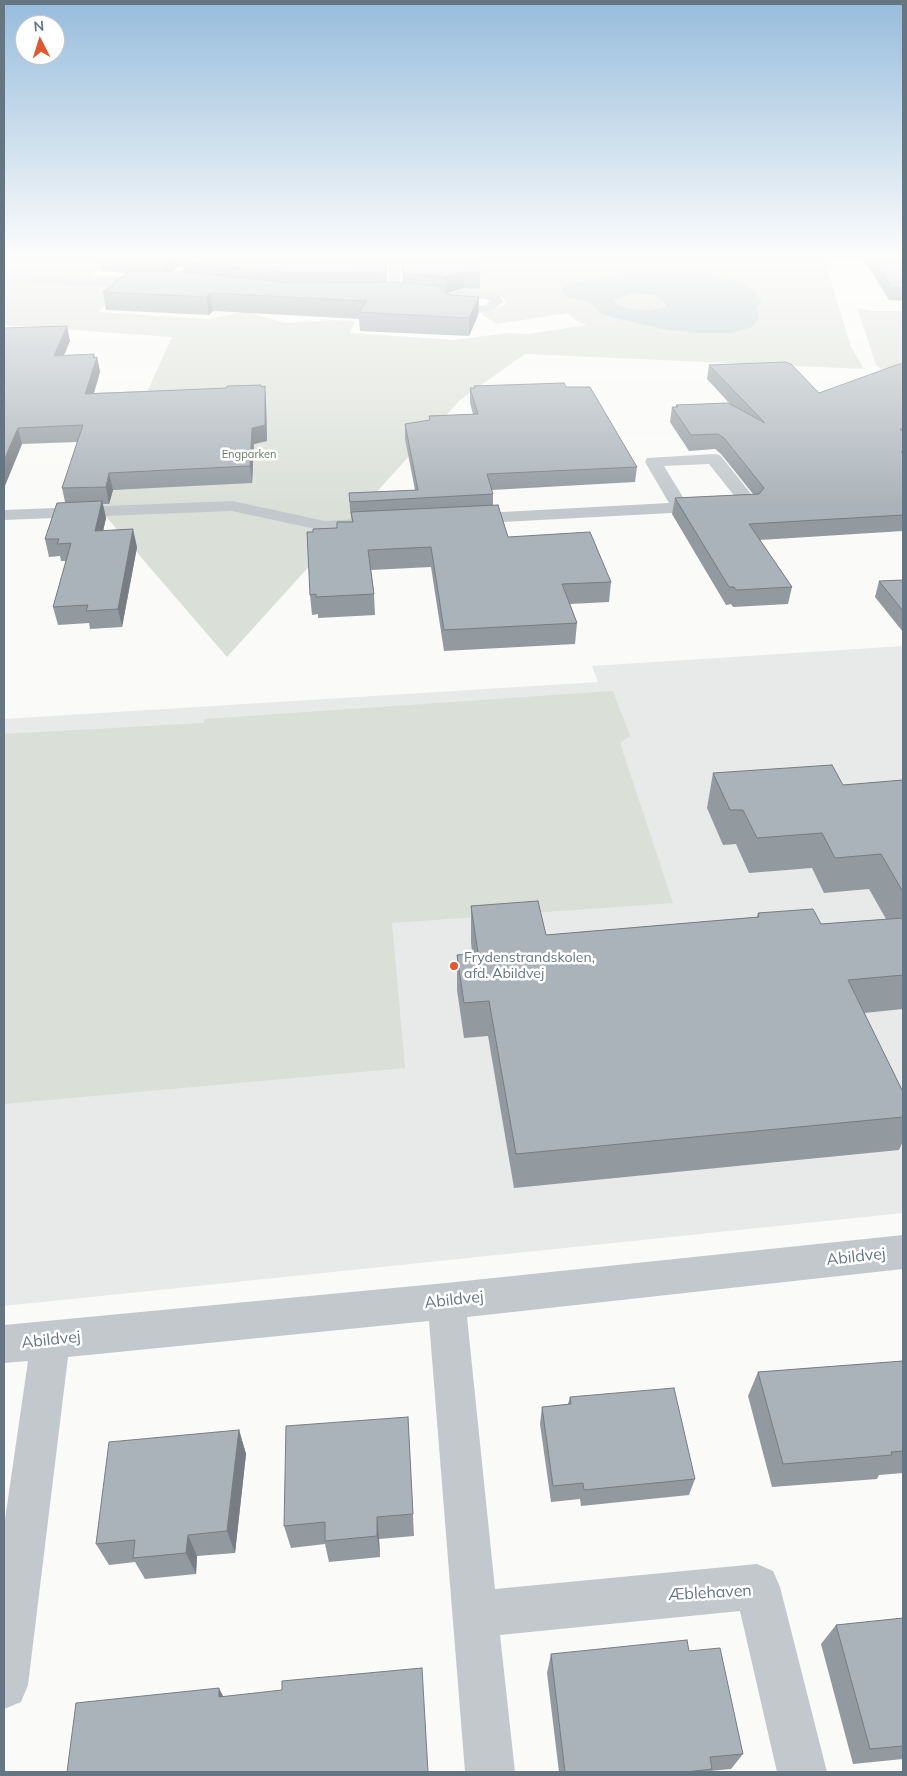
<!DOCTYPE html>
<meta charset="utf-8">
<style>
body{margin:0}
#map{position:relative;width:907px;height:1776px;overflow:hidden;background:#fafaf8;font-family:Mulish,sans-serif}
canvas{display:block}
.frame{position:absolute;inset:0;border:5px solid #657683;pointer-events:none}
.north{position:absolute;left:15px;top:15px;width:50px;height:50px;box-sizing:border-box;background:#fff;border:1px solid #c1c8cd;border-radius:50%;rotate:355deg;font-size:14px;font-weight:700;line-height:20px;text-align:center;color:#657683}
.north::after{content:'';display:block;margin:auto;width:18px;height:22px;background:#e4572e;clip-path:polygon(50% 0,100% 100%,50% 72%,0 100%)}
</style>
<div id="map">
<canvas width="907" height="1776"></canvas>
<div class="frame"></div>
<div class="north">N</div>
</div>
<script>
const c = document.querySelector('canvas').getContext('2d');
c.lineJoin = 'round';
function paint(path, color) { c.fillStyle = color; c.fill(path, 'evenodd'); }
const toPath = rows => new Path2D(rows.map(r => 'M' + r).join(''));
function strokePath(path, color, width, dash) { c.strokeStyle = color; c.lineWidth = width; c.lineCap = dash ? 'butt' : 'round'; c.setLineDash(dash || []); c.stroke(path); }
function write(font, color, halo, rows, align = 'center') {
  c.font = font + ' Mulish,sans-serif'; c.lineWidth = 5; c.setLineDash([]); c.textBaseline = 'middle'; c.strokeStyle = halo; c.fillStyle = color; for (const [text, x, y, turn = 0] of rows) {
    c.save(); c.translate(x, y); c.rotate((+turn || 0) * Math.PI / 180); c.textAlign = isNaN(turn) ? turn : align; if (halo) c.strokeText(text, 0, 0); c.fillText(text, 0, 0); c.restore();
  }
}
const built = toPath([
 [903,646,903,1213,4,1306,4,719,598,682,592,666]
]);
const green = toPath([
 [4,258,113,258,92,275,161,277,97,281,4,274],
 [476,258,824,258,851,347,864,369,525,354,460,400,227,657,96,505,172,337,4,325,4,281,99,287,124,286,98,312,207,319,245,312,285,323,334,320,355,321,350,333,454,340,507,333,529,334,587,325,578,322,567,313,497,324,484,316,482,312,505,305,506,301,502,297,493,293,445,295,398,287,481,286],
 [857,308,871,311,903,311,903,368,881,369,876,365],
 [613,691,630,736,620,743,673,903,392,923,405,1068,4,1104,4,734,204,723,205,719]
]);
const water = toPath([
 [663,266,686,266,701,270,742,284,754,291,762,302,757,307,759,318,752,327,730,333,697,333,668,330,614,318,600,313,590,302,568,298,563,293,562,288,568,285,646,267],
 [632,293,655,295,666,304,665,307,647,311,619,306,614,300]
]);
const minor = toPath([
 [390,258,398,258,400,260,401,294,395,298,389,294,388,260,390,258],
 [4,273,93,279,152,278,158,282,152,286,93,287,4,281,4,273],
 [464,290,491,292,500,296,503,302,492,311,473,314,453,311,441,304,440,302,447,294,464,290],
 [464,298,485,299,490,301,485,305,473,306,453,302,464,298],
 [714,454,720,455,756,500,759,504,756,508,750,509,744,508,709,464,664,466,686,502,715,502,718,506,715,510,709,511,465,524,459,523,456,519,459,515,465,514,669,503,645,462,647,458,714,454],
 [232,501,325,521,375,518,381,519,384,523,381,527,375,528,325,531,232,511,4,520,4,510,232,501],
 [903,1235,903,1269,467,1317,495,1589,757,1564,773,1571,780,1587,827,1772,777,1772,740,1611,500,1635,515,1772,465,1772,429,1321,68,1357,28,1685,21,1702,4,1709,4,1526,28,1361,4,1363,4,1325,446,1283,903,1235]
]);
const wall = toPath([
 [98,258,389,258,386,260,387,282,403,283,402,260,399,258,477,258,480,273,480,289,464,288,447,293,452,295,479,297,478,315,469,336,360,331,359,319,213,311,209,315,106,310,103,292,127,273,101,271],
 [182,263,184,272,172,272],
 [863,258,903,258,903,301,889,300],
 [4,328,70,341,64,355,94,354,94,358,97,357,100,372,94,393,261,387,266,402,267,441,254,444,252,483,113,490,109,504,103,504,106,518,103,531,137,547,122,627,90,629,89,623,58,625,53,607,66,561,61,561,60,556,49,557,45,539,65,502,62,488,77,442,22,444,4,488],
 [903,364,903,531,760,540,792,587,788,604,733,607,731,604,726,605,672,514,675,498,753,494,721,454,715,449,689,451,670,422,672,407,676,407,676,405,730,404,707,379,709,365,819,393],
 [474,386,566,387,637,467,635,482,492,490,493,494,493,505,508,537,611,582,609,602,570,604,577,623,575,644,444,651,431,567,371,570,374,594,375,615,318,618,318,614,312,615,310,595,313,532,337,528,352,522,350,509,349,493,415,490,405,439,405,424,429,421,429,416,473,414,470,403,470,388,474,388],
 [903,580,903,632,875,597,879,581],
 [713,773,843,785,903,780,903,1009,864,1013,903,1092,903,1141,899,1150,514,1188,488,1036,464,1038,457,990,457,955,472,953,471,942,471,906,546,935,757,917,758,913,821,924,886,919,869,889,824,893,812,868,749,873,736,844,723,845,707,808],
 [903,1361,903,1473,879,1475,877,1479,772,1487,748,1396,758,1372],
 [570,1397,695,1479,689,1495,581,1506,580,1499,551,1502,540,1424,542,1407,568,1404],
 [408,1417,414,1536,379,1539,380,1557,329,1562,325,1544,291,1548,284,1526],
 [239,1430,246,1454,235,1553,197,1556,196,1574,145,1579,135,1562,109,1565,96,1544],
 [903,1618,903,1759,853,1764,821,1644,836,1625],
 [689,1651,743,1754,731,1769,711,1771,710,1772,559,1772,547,1673,551,1654]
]);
const shadedWall = toPath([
 [168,258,190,258,182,262,182,263,165,277,163,261],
 [464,272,464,288,446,293,446,277],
 [210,293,213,311,209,315,206,297],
 [479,297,478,315,469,336,469,318],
 [67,326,70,341,57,371,54,356],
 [94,354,96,363,97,357,100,372,89,409,85,394],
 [265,386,266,402,267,441,254,444,252,483,250,466,252,428],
 [18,428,22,444,4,488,4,460],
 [109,473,113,490,109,504,106,487],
 [102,501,106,518,99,549,95,531],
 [133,529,137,547,122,627,118,609],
 [239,1430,246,1454,235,1553,227,1531],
 [377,1517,379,1539,380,1557,377,1536],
 [188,1535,197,1556,196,1574,186,1553],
 [219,1688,228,1706,219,1697]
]);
const building = toPath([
 [136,258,168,258,163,261,143,261,147,258,136,258],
 [187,258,386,258,386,272,292,273,182,262,187,258],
 [402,258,477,258,480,273,464,272,446,277,402,273,402,258],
 [873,258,903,258,903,288,892,288,873,258],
 [128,272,186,272,291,283,394,282,439,286,442,291,452,295,479,297,469,318,359,312,367,301,210,293,206,297,103,292,128,272],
 [67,326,54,356,94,354,93,358,97,357,85,394,227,388,227,386,261,385,261,387,265,386,265,425,252,428,250,466,109,473,106,487,62,488,83,425,18,428,4,460,4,328,67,326],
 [785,362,791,364,819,393,899,364,903,364,903,429,900,429,903,432,903,452,901,452,903,454,903,515,749,524,792,587,736,590,734,587,729,587,675,498,759,494,764,488,724,438,718,434,691,435,672,407,678,407,676,405,728,403,765,423,709,365,785,362],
 [564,383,566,387,590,387,637,467,487,474,493,494,350,502,349,493,418,490,405,424,430,420,429,416,478,414,470,388,475,388,474,386,564,383],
 [102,501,95,531,133,529,118,609,86,611,88,605,53,607,71,543,57,544,59,539,45,539,57,503,102,501],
 [498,505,508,537,590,532,611,582,562,584,577,623,444,630,431,547,368,550,374,594,316,597,316,594,310,595,307,532,313,532,313,529,337,528,337,522,353,522,351,512,498,505],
 [903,580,903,611,879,581,903,580],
 [832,765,843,785,903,780,903,892,881,854,835,858,822,833,757,838,743,810,730,810,713,773,832,765],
 [538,901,546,935,759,917,758,913,813,909,821,924,903,918,903,975,848,980,903,1092,903,1117,516,1154,489,1001,464,1003,457,955,478,953,471,906,538,901],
 [903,1361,903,1451,891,1452,892,1455,783,1464,758,1372,903,1361],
 [674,1388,695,1479,584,1490,583,1483,553,1486,542,1407,571,1404,570,1397,674,1388],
 [408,1417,413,1514,377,1517,377,1536,325,1541,325,1522,284,1526,286,1426,408,1417],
 [239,1430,227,1531,188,1535,186,1553,133,1558,135,1540,96,1544,109,1442,239,1430],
 [903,1618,903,1746,870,1749,836,1625,903,1618],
 [687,1640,689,1651,720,1648,743,1754,710,1757,712,1769,686,1772,565,1772,551,1654,687,1640],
 [422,1668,428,1772,67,1772,76,1703,219,1688,219,1697,282,1690,282,1681,422,1668]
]);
const markers = [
 [454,966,5,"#e4572e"]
];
const farParknames = [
 ["Engparken",249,455]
];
const poiNames = [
 ["Frydenstrandskolen,",464,958],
 ["afd. Abildvej",464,974]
];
const nearStreetnames = [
 ["Abildvej",856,1257,-6],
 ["Abildvej",454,1300,-6],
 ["Abildvej",51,1340,-6],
 ["Æblehaven",710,1593,-3]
];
paint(built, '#e8e9e9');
paint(green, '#dadfd7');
paint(water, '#bbc7cb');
paint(minor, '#c3c8cc');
paint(wall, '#929a9f');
paint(shadedWall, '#777d82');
paint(building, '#aab3b9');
strokePath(building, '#777d82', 1);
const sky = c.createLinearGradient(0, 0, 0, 506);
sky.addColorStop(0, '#96bcdc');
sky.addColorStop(0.51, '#fdfdfc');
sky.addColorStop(1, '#fdfdfc00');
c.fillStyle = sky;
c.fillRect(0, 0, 907, 506);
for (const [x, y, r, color] of markers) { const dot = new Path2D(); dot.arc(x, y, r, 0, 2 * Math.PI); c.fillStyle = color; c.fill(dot); strokePath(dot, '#fff', 2); }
write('11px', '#687a64', '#fff', farParknames);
write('14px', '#657683', '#fff', poiNames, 'left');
write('16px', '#657683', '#fff', nearStreetnames);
</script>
